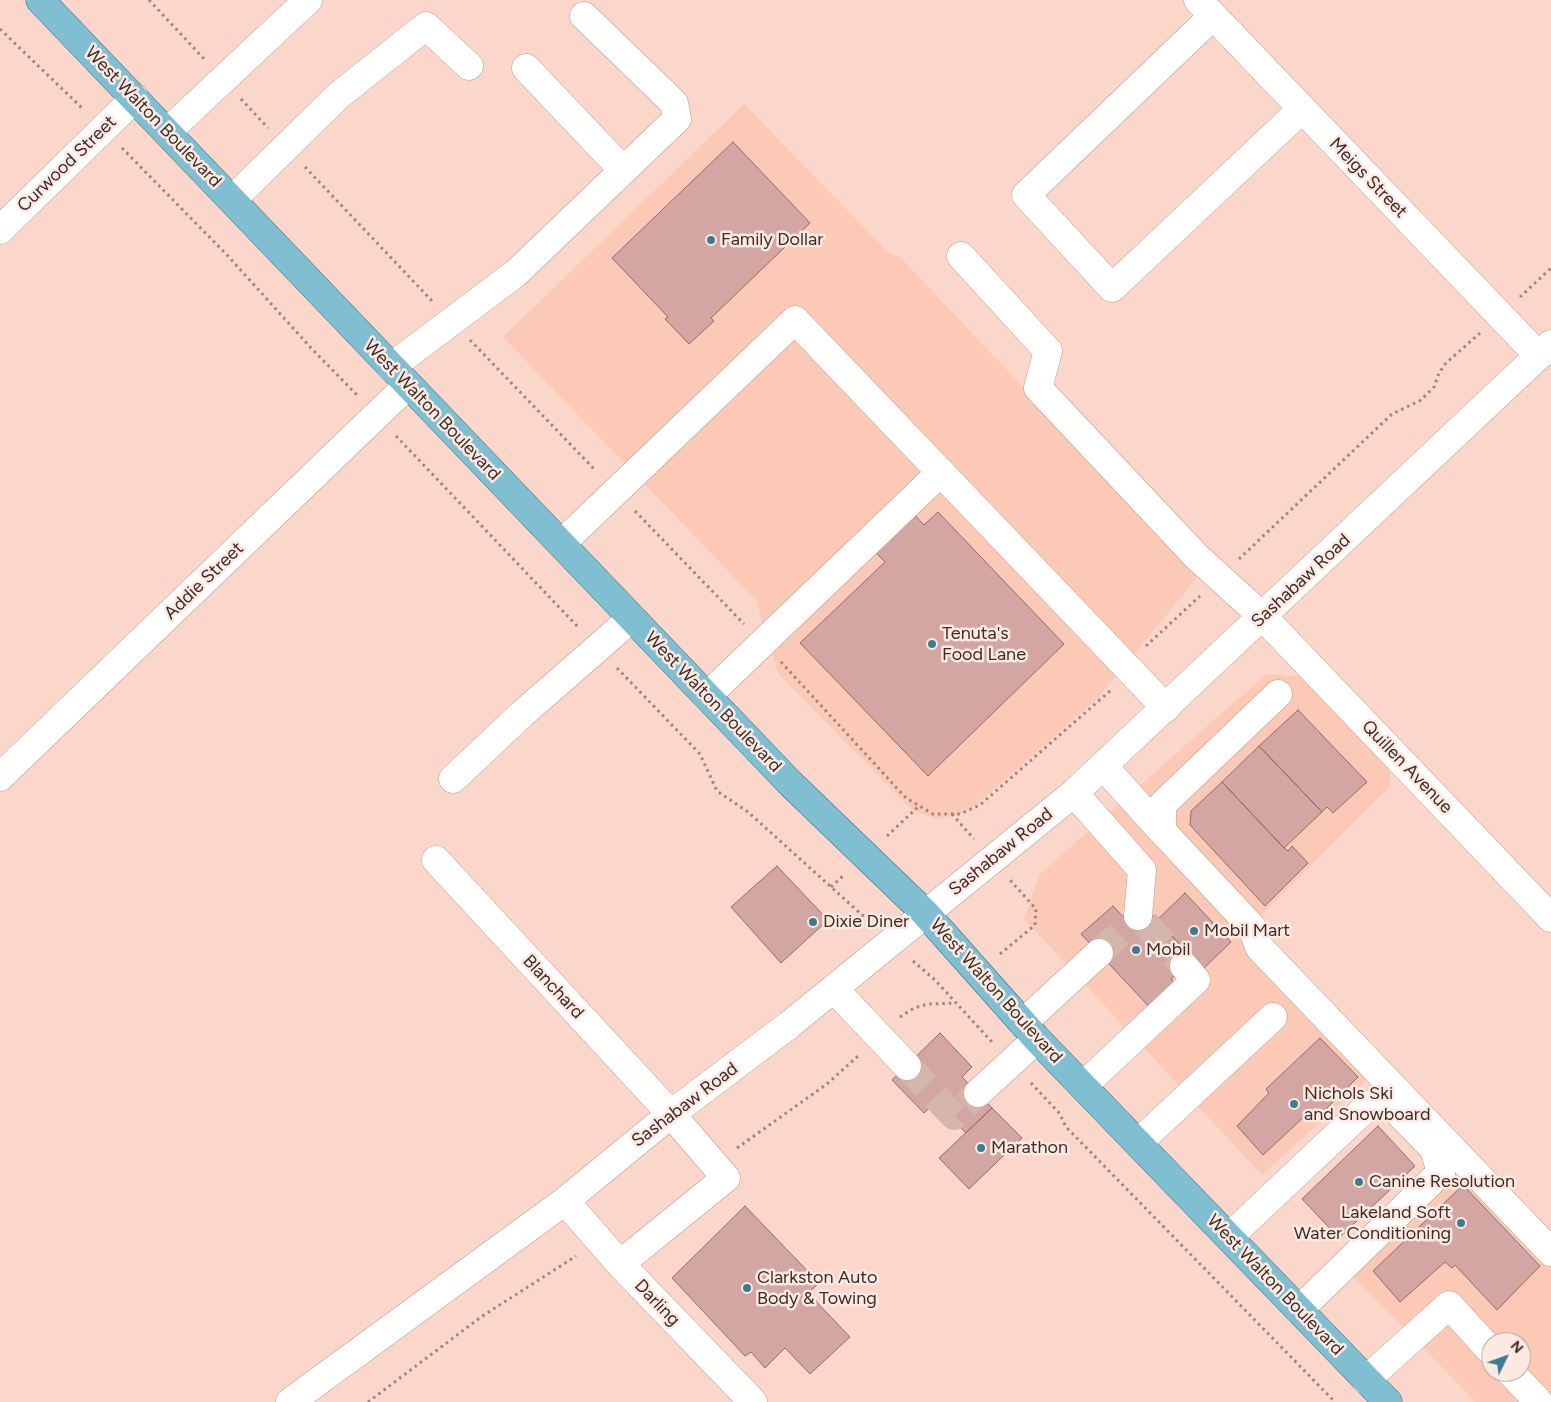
<!DOCTYPE html>
<style>
body{margin:0}
#map{position:relative;width:1551px;height:1402px;overflow:hidden;background:#fad7ca;font-family:Figtree,sans-serif}
canvas{display:block}
.north{position:absolute;left:1481px;top:1332px;width:50px;height:50px;box-sizing:border-box;background:#fbe9e2;border:1px solid #af9e97;border-radius:50%;rotate:48deg;font-size:14px;font-weight:700;line-height:20px;text-align:center;color:#3e2d27}
.north::after{content:'';display:block;margin:auto;width:18px;height:22px;background:#3c7c90;clip-path:polygon(50% 0,100% 100%,50% 72%,0 100%)}
</style>
<div id="map">
<canvas width="1551" height="1402"></canvas>
<div class="north">N</div>
</div>
<script>
const c = document.querySelector('canvas').getContext('2d');
c.lineJoin = 'round';
function paint(path, color) { c.fillStyle = color; c.fill(path, 'evenodd'); }
const toPath = rows => new Path2D(rows.map(r => 'M' + r).join(''));
function strokePath(path, color, width, dash) { c.strokeStyle = color; c.lineWidth = width; c.lineCap = dash ? 'butt' : 'round'; c.setLineDash(dash || []); c.stroke(path); }
function write(font, color, halo, rows, align = 'center') {
  c.font = font + ' Figtree,sans-serif'; c.lineWidth = 5; c.setLineDash([]); c.textBaseline = 'middle'; c.strokeStyle = halo; c.fillStyle = color; for (const [text, x, y, turn = 0] of rows) {
    c.save(); c.translate(x, y); c.rotate((+turn || 0) * Math.PI / 180); c.textAlign = isNaN(turn) ? turn : align; if (halo) c.strokeText(text, 0, 0); c.fillText(text, 0, 0); c.restore();
  }
}
const built = toPath([
 [744,104,889,253,900,257,1200,574,1099,697,977,804,957,815,936,819,912,810,778,673,756,600,503,337],
 [1266,674,1307,677,1390,767,1390,786,1241,935,1369,1077,1262,1175,1024,919,1040,874],
 [1473,1155,1551,1231,1551,1402,1476,1402,1349,1272],
 [1491,1342,1521,1342,1521,1372,1491,1372]
]);
const building = toPath([
 [733,142,810,223,711,318,714,321,689,344,665,319,668,317,612,258,733,142],
 [910,510,924,525,938,512,1064,644,928,776,800,643,885,562,871,548,910,510],
 [1298,710,1367,782,1333,813,1327,807,1322,812,1259,746,1298,710],
 [1259,746,1322,812,1284,848,1222,782,1259,746],
 [1222,782,1284,848,1288,851,1292,846,1308,863,1265,906,1190,825,1191,811,1222,782],
 [777,866,828,920,781,963,731,907,777,866],
 [1185,893,1231,942,1203,969,1157,920,1185,893],
 [1113,906,1137,931,1153,915,1193,959,1171,979,1179,989,1155,1013,1081,934,1113,906],
 [940,1033,972,1067,962,1077,992,1108,966,1133,936,1102,924,1113,892,1080,940,1033],
 [1320,1038,1358,1077,1313,1122,1306,1115,1263,1155,1237,1126,1269,1093,1266,1089,1320,1038],
 [992,1108,1022,1138,969,1189,939,1158,992,1108],
 [1378,1126,1415,1166,1339,1238,1302,1199,1378,1126],
 [1463,1185,1540,1266,1497,1310,1455,1265,1452,1268,1445,1262,1400,1302,1373,1271,1463,1185],
 [745,1206,819,1283,808,1293,850,1337,810,1374,785,1348,765,1368,751,1352,745,1356,672,1278,745,1206]
]);
const minorTunnel = toPath([
 [1145,923,1184,966],
 [1099,953,1130,924],
 [907,1066,954,1116,978,1093]
]);
const path = toPath([
 [149,0,205,60],
 [0,29,84,110],
 [241,99,268,128],
 [122,148,228,256,311,348,357,395],
 [305,167,433,302],
 [1520,297,1551,268],
 [470,340,596,471],
 [396,436,578,627],
 [635,511,744,624],
 [1239,559,1392,414,1421,400,1434,387,1439,373,1446,363,1480,333],
 [1146,646,1200,596],
 [781,662,906,798,933,814,960,814,980,805,1111,690],
 [617,668,700,754,717,791,748,812,871,923],
 [952,814,974,839],
 [887,836,919,806],
 [831,887,845,874],
 [1000,954,1035,925,1036,909,1010,880],
 [913,961,935,980,992,1042],
 [900,1017,914,1008,928,1004,956,1003],
 [1031,1083,1060,1114,1066,1127,1335,1402],
 [737,1148,827,1084,859,1055],
 [368,1402,481,1317,576,1256]
]);
const minor = toPath([
 [1198,0,1539,356],
 [1213,16,1026,195,1112,288,1302,109],
 [526,68,623,170],
 [167,132,308,0],
 [232,200,338,96,426,26,469,66],
 [0,230,135,98],
 [961,256,1048,351,1038,388,1197,557,1263,617,1551,918],
 [391,367,516,273,677,119,674,103,584,16],
 [561,544,795,320,1166,708],
 [1278,694,1162,805,1162,831,1252,927,1259,947,1551,1252],
 [707,696,941,472],
 [1103,766,1162,831],
 [0,777,408,385],
 [453,779,522,714,632,618],
 [1074,793,1142,870,1138,916],
 [436,860,671,1114,726,1178,620,1264],
 [834,989,907,1066],
 [1023,1023,1099,953],
 [1083,1086,1196,980,1184,966],
 [978,1093,1037,1039],
 [1138,1143,1273,1017],
 [565,1201,620,1264,753,1402],
 [1229,1237,1368,1106,1382,1101,1394,1108,1434,1149,1441,1172,1299,1310],
 [1510,1372,1538,1401],
 [1366,1380,1449,1305,1491,1351],
 [290,1402,565,1201,671,1114,789,1025,1074,793,1551,344]
]);
const major = toPath([
 [40,0,791,784,925,913,1037,1039,1388,1402]
]);
const markers = [
 [711,240,5,"#3c7c90"],
 [932,644,5,"#3c7c90"],
 [813,922,5,"#3c7c90"],
 [1194,931,5,"#3c7c90"],
 [1136,950,5,"#3c7c90"],
 [1294,1104,5,"#3c7c90"],
 [981,1148,5,"#3c7c90"],
 [1359,1182,5,"#3c7c90"],
 [1461,1223,5,"#3c7c90"],
 [747,1288,5,"#3c7c90"]
];
const streetNames = [
 ["West Walton Boulevard",153,117,46],
 ["Curwood Street",67,164,-44],
 ["Meigs Street",1368,178,46],
 ["West Walton Boulevard",432,410,46],
 ["Addie Street",204,581,-44],
 ["Sashabaw Road",1301,581,-43],
 ["West Walton Boulevard",713,702,46],
 ["Quillen Avenue",1407,767,46],
 ["Sashabaw Road",1001,852,-39],
 ["Blanchard",553,987,47],
 ["West Walton Boulevard",996,991,48],
 ["Sashabaw Road",685,1105,-37],
 ["West Walton Boulevard",1275,1285,46],
 ["Darling",657,1303,46]
];
const poiNames = [
 ["Family Dollar",721,240],
 ["Tenuta's",942,634],
 ["Food Lane",942,655],
 ["Dixie Diner",823,922],
 ["Mobil Mart",1204,931],
 ["Mobil",1146,950],
 ["Nichols Ski",1304,1094],
 ["and Snowboard",1304,1115],
 ["Marathon",991,1148],
 ["Canine Resolution",1369,1182],
 ["Lakeland Soft",1451,1213,"right"],
 ["Water Conditioning",1451,1234,"right"],
 ["Clarkston Auto",757,1278],
 ["Body & Towing",757,1299]
];
paint(built, '#fcc9b6');
paint(building, '#d3a6a4');
strokePath(building, '#946b69', 1);
strokePath(minorTunnel, '#d4b5a9', 28, [28, 14]);
strokePath(minor, '#c39a8b', 29);
strokePath(major, '#327081', 29);
strokePath(path, '#9f847b', 3, [2.5, 4]);
strokePath(minor, '#fff', 28);
strokePath(major, '#80bfd1', 28);
for (const [x, y, r, color] of markers) { const dot = new Path2D(); dot.arc(x, y, r, 0, 2 * Math.PI); c.fillStyle = color; c.fill(dot); strokePath(dot, '#fbe9e2', 2); }
write('18px', '#3e2d27', '#fbe9e2', streetNames);
write('18px', '#3e2d27', '#fbe9e2', poiNames, 'left');
</script>
